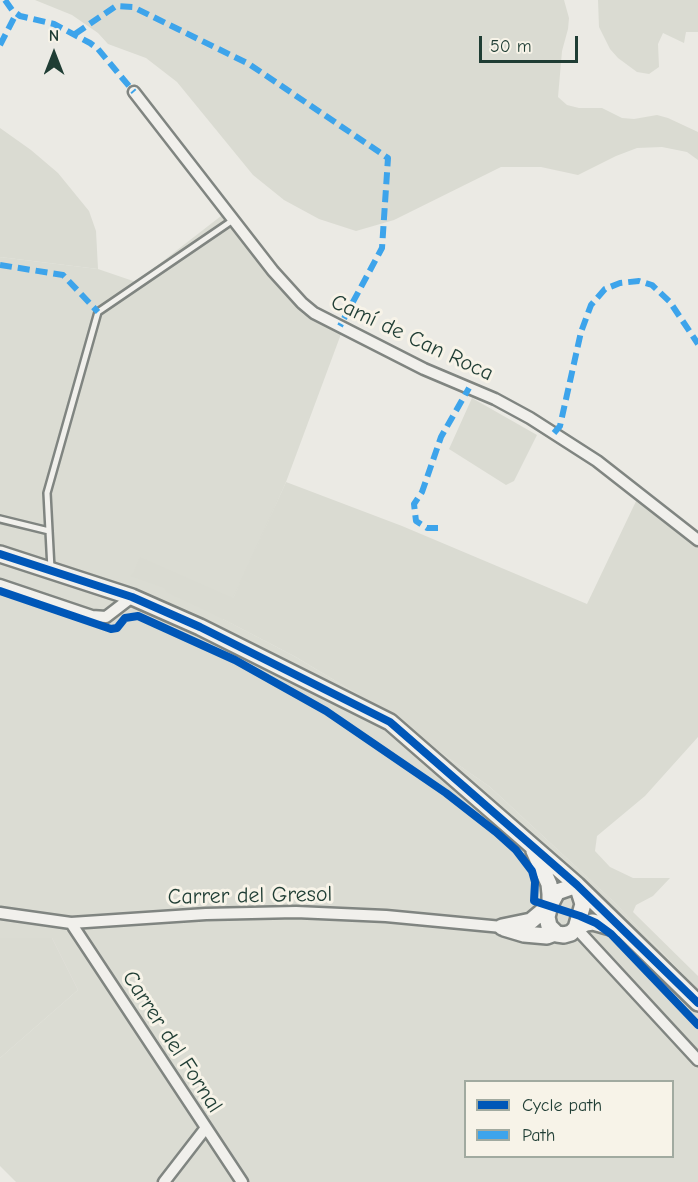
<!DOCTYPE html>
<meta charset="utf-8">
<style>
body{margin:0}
#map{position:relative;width:698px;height:1182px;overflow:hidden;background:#ebeae4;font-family:"Comic Neue",sans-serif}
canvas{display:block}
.legend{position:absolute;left:464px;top:1080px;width:210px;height:78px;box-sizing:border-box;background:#f7f3e8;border:2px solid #a1aaa0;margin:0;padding:8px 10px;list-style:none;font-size:18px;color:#1f3d34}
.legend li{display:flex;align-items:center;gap:12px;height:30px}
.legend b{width:30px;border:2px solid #a1aaa0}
.north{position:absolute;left:24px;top:24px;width:60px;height:60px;-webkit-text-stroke:4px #f7f3e8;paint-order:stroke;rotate:0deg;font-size:16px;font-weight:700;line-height:24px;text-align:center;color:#1f3d34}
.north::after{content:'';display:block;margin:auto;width:21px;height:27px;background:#1f3d34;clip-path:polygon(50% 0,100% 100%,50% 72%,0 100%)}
.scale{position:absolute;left:479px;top:36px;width:99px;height:27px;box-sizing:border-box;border:3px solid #1f3d34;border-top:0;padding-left:8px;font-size:18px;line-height:21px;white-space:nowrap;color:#1f3d34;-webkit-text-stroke:4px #f7f3e8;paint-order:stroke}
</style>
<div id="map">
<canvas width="698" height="1182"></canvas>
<ul class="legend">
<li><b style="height:8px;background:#0057b8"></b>Cycle path</li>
<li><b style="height:8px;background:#3da4eb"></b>Path</li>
</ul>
<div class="north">N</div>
<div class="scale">50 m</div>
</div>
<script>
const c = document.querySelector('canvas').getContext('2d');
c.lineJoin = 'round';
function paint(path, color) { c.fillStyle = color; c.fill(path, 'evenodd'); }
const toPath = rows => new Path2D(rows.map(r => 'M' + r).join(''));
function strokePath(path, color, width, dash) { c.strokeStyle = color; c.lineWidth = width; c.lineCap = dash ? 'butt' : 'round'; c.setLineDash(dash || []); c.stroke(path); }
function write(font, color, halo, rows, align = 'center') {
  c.font = font + ' "Comic Neue",sans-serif'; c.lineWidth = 6; c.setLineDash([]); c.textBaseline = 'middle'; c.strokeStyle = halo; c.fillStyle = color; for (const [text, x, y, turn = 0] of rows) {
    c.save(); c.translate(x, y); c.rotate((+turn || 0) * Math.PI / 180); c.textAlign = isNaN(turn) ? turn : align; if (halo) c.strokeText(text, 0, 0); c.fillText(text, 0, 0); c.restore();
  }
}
const built = toPath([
 [221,216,303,314,341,334,286,482,247,570,223,619,294,656,354,692,490,787,614,902,698,990,698,1182,16,1182,0,1166,0,1058,78,990,52,938,0,938,0,257,98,269,136,282],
 [466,1082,672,1082,672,1156,466,1156]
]);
const green = toPath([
 [35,0,564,0,569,18,568,29,562,51,558,97,567,105,579,108,602,108,622,118,634,119,657,115,668,118,698,132,698,160,687,152,662,147,637,148,616,156,578,175,541,167,501,167,394,220,356,231,319,219,284,200,253,175,177,82,146,58,108,44,98,33,72,15],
 [598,0,698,0,698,32,686,32,684,43,663,33,658,44,659,67,649,74,637,72,618,58,610,49,599,27],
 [0,128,31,150,58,173,89,211,96,231,98,269,0,257],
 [472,398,537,435,514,481,506,485,449,449],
 [286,482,402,526,587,604,638,497,655,515,698,547,698,737,645,796,597,836,595,851,610,867,633,878,670,878,653,896,636,905,633,912,698,976,698,990,614,902,490,787,354,692,294,656,215,615,166,592,164,588,130,576,134,572,140,557,233,598],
 [0,938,52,938,78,990,0,1058]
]);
const lane = toPath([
 [0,519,49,531],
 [51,569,47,493,98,312,233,220]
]);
const street = toPath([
 [134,92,273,271,302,303,314,313,424,369,495,399,530,418,597,461,698,540],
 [0,585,92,616,106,617,132,597],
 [0,913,71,923,206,914,296,912,386,916,502,927],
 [71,923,242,1182],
 [576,928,698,1060],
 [164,1182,205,1129]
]);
const secondary = toPath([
 [0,554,132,597,200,627,390,722,577,885,698,1003],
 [502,927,531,921,550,905,557,892,577,885,583,904,576,928,571,933,564,935,557,934,549,926,547,917,550,905,550,894,549,884,534,851],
 [504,928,524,934,547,936,555,933],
 [576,928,586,923,593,922,618,929]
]);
const quiet = toPath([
 [5,0,12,10,20,16,54,24,90,43,98,49,134,92],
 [75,34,116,6,133,7,249,64,388,158,382,248,340,326],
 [0,45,16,14],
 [0,265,63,275,98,312],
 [554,433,560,426,581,332,591,305,605,289,620,283,639,281,652,285,670,302,698,344],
 [438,528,427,528,416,521,414,504,422,492,441,437,469,388]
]);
const cycleway = toPath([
 [0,554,132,597,200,627,390,722,577,885,698,1003],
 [0,591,111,629,117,628,125,618,138,616,235,660,326,711,446,793,496,832,516,850,532,871,535,882,534,901,580,916,596,923,611,934,698,1025]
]);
const streetNames = [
 ["Camí de Can Roca",412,338,25],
 ["Carrer del Gresol",250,896,-1],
 ["Carrer del Fornal",172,1042,57]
];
paint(built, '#dbdcd3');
paint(green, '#dadbd2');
strokePath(lane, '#808581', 10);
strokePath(street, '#808581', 15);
strokePath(secondary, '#808581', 20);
strokePath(lane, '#f1f0ec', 5);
strokePath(street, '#f1f0ec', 10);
strokePath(secondary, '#f1f0ec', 15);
strokePath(quiet, '#3da4eb', 6, [12, 6]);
strokePath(cycleway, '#0057b8', 8);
write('22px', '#1f3d34', '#f7f3e8', streetNames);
</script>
